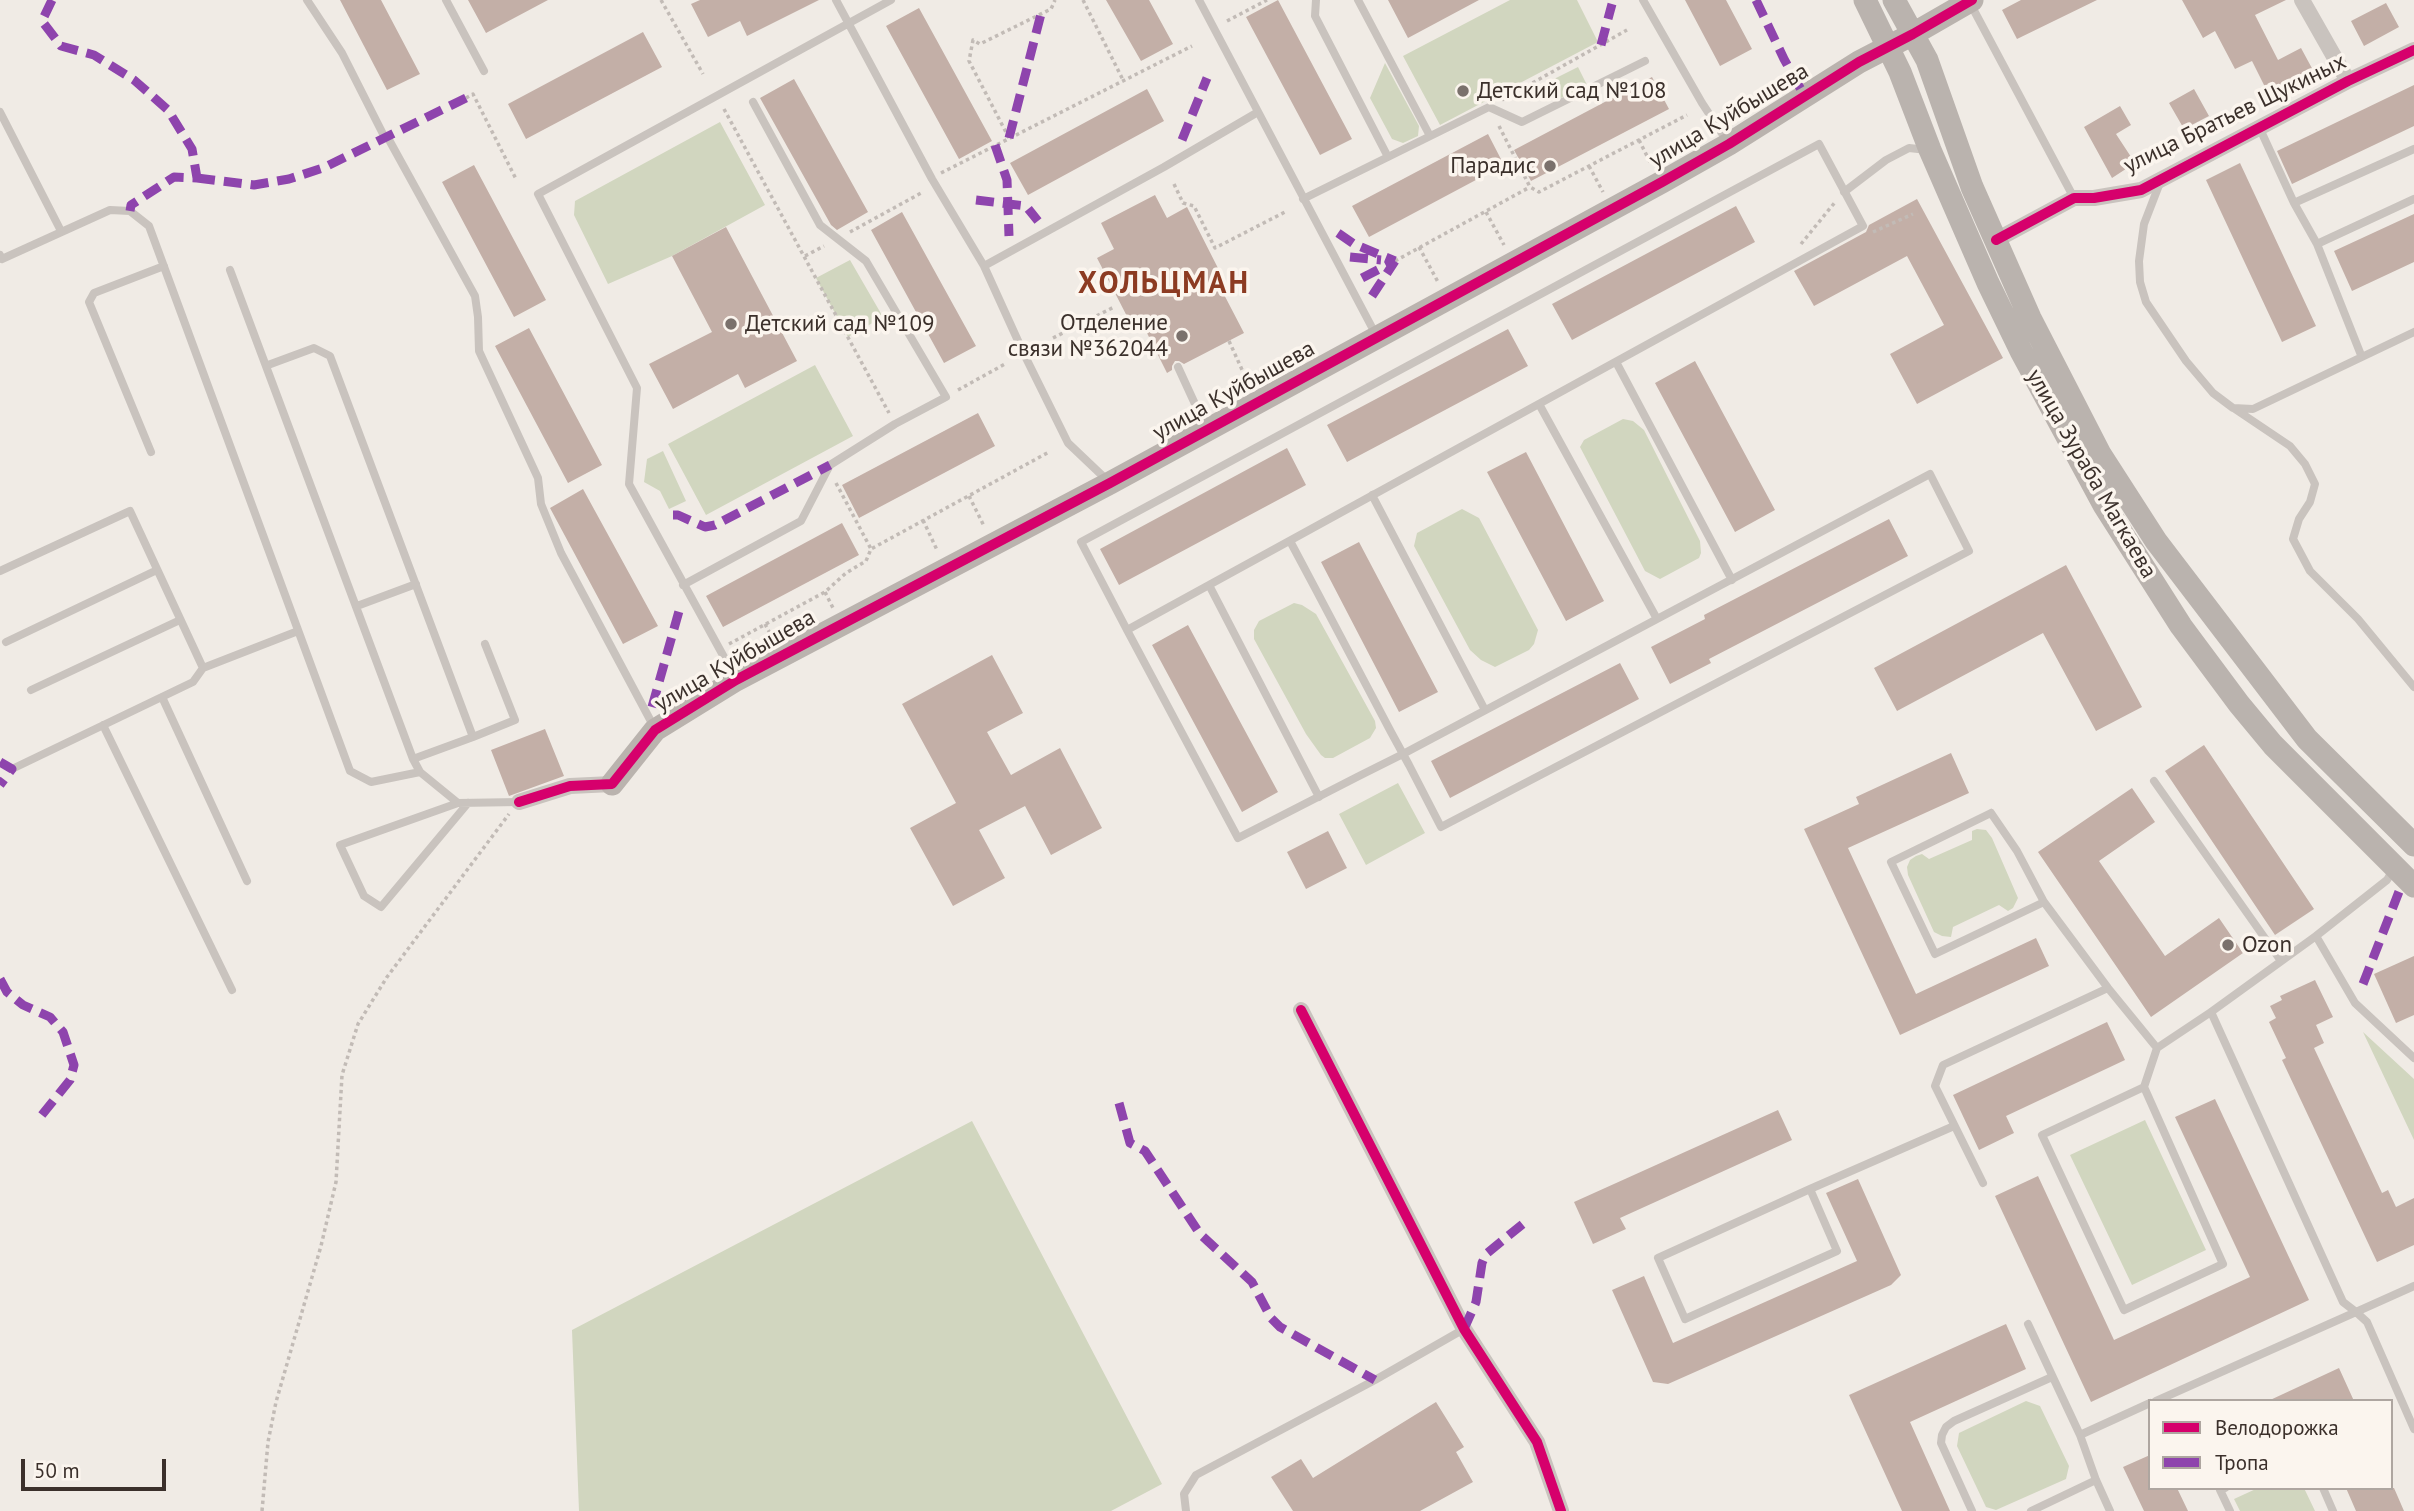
<!DOCTYPE html>
<meta charset="utf-8">
<style>
body{margin:0}
#map{position:relative;width:2414px;height:1511px;overflow:hidden;background:#f0ebe5;font-family:"PT Sans",sans-serif}
canvas{display:block}
.legend{position:absolute;left:2148px;top:1399px;width:245px;height:91px;box-sizing:border-box;background:#fbf5ee;border:2px solid #aea6a0;margin:0;padding:9px 12px;list-style:none;font-size:21px;color:#3b302b}
.legend li{display:flex;align-items:center;gap:14px;height:35px}
.legend b{width:35px;border:2px solid #aea6a0}
.scale{position:absolute;left:21px;top:1459px;width:145px;height:32px;box-sizing:border-box;border:4px solid #3b302b;border-top:0;padding-left:9px;font-size:21px;line-height:24px;white-space:nowrap;color:#3b302b;-webkit-text-stroke:5px #fbf5ee;paint-order:stroke}
</style>
<div id="map">
<canvas width="2414" height="1511"></canvas>
<ul class="legend">
<li><b style="height:9px;background:#d6006c"></b>Велодорожка</li>
<li><b style="height:9px;background:#8e44ad"></b>Тропа</li>
</ul>
<div class="scale">50 m</div>
</div>
<script>
const c = document.querySelector('canvas').getContext('2d');
c.lineJoin = 'round';
function paint(path, color) { c.fillStyle = color; c.fill(path, 'evenodd'); }
const toPath = rows => new Path2D(rows.map(r => 'M' + r).join(''));
function strokePath(path, color, width, dash) { c.strokeStyle = color; c.lineWidth = width; c.lineCap = dash ? 'butt' : 'round'; c.setLineDash(dash || []); c.stroke(path); }
function write(font, color, halo, rows, align = 'center') {
  c.font = font + ' "PT Sans",sans-serif'; c.lineWidth = 7; c.setLineDash([]); c.textBaseline = 'middle'; c.strokeStyle = halo; c.fillStyle = color; for (const [text, x, y, turn = 0] of rows) {
    c.save(); c.translate(x, y); c.rotate((+turn || 0) * Math.PI / 180); c.textAlign = isNaN(turn) ? turn : align; if (halo) c.strokeText(text, 0, 0); c.fillText(text, 0, 0); c.restore();
  }
}
const green = toPath([
 [1510,0,1577,0,1598,42,1440,125,1403,56],
 [1385,63,1419,126,1418,136,1403,143,1392,139,1370,98],
 [1578,67,1587,85,1559,99,1550,81],
 [720,122,765,205,672,256,608,284,574,215,575,201],
 [850,260,883,317,848,337,816,278],
 [815,365,853,436,706,515,668,444],
 [1623,419,1633,421,1644,430,1700,541,1701,553,1699,558,1660,579,1645,571,1580,447,1584,440],
 [663,451,686,501,669,509,660,491,644,482,647,459],
 [1462,509,1479,518,1538,630,1534,644,1529,650,1495,667,1481,660,1470,650,1414,546,1417,533],
 [1294,603,1302,605,1316,614,1375,721,1376,728,1370,738,1333,758,1325,758,1321,755,1306,734,1254,639,1254,630,1259,621],
 [1398,783,1425,833,1366,865,1339,814],
 [1977,829,1986,830,1992,838,2018,898,2013,908,2008,911,1999,905,1953,927,1951,937,1942,936,1934,932,1908,875,1907,867,1910,860,1916,856,1922,854,1929,859,1972,840,1972,831],
 [2363,1032,2414,1079,2414,1140],
 [2145,1120,2206,1250,2132,1285,2070,1155],
 [972,1121,1162,1484,1111,1511,579,1511,572,1330],
 [2026,1401,2040,1406,2069,1466,2066,1479,1996,1510,1986,1507,1957,1446,1959,1433],
 [2258,1488,2304,1488,2315,1511,2240,1511,2234,1499]
]);
const building = toPath([
 [340,0,381,0,420,74,387,90],
 [468,0,548,0,486,33],
 [700,0,819,0,747,36,740,21,708,37,691,4],
 [1106,0,1149,0,1173,44,1141,61],
 [1278,0,1352,139,1320,155,1246,17],
 [1388,0,1479,0,1408,38],
 [1685,0,1726,0,1752,49,1720,66],
 [2021,0,2097,0,2017,39,2002,10],
 [2182,0,2286,0,2255,15,2278,60,2301,48,2314,72,2269,95,2252,61,2235,69,2215,31,2203,38],
 [2386,3,2399,27,2364,46,2351,21],
 [919,8,992,141,959,159,886,26],
 [643,32,662,67,526,139,508,104],
 [1652,77,1669,109,1531,181,1514,150],
 [794,79,868,212,837,230,831,225,760,98],
 [2414,85,2414,126,2292,184,2277,151],
 [1147,89,1164,121,1028,195,1010,163],
 [2194,89,2209,116,2184,129,2169,103],
 [2120,106,2131,125,2116,134,2135,163,2112,178,2084,127],
 [1488,134,1504,165,1369,237,1352,206],
 [2240,163,2316,326,2282,342,2206,180],
 [474,165,546,300,514,317,442,182],
 [1155,195,1167,218,1187,207,1224,280,1218,283,1244,333,1184,364,1179,361,1175,361,1172,366,1172,370,1167,373,1142,323,1133,328,1097,258,1114,249,1101,223],
 [1917,199,2003,358,1917,404,1890,354,1944,325,1907,256,1814,306,1794,271,1866,232,1869,225],
 [1736,206,1755,242,1572,340,1552,304],
 [902,212,976,346,944,363,871,230],
 [2414,214,2414,262,2352,291,2334,251],
 [726,227,797,361,745,388,738,374,673,409,649,364,712,332,672,256],
 [529,328,602,465,568,483,495,346],
 [1508,329,1528,366,1347,462,1327,425],
 [1695,361,1775,510,1735,532,1655,383],
 [978,413,995,446,859,518,842,485],
 [1287,448,1306,485,1119,585,1100,549],
 [1526,452,1604,601,1566,621,1487,472],
 [583,489,658,626,623,644,550,508],
 [1889,519,1908,556,1709,659,1711,663,1670,684,1651,647,1705,619,1704,615],
 [842,523,859,555,723,627,706,596],
 [1359,542,1438,692,1399,712,1321,562],
 [2066,565,2142,707,2096,731,2043,633,1897,711,1874,668],
 [1188,625,1278,792,1242,812,1152,645],
 [992,655,1023,713,987,732,1011,775,1060,748,1102,828,1051,855,1025,806,979,830,1005,878,953,906,910,828,956,803,902,704],
 [1620,663,1639,699,1450,798,1431,761],
 [545,729,564,776,509,796,491,750],
 [2204,745,2314,909,2275,935,2165,771],
 [1951,753,1969,793,1848,848,1916,994,2036,938,2049,966,1900,1035,1804,829,1859,804,1856,797],
 [2132,788,2155,822,2099,861,2165,956,2219,918,2243,953,2151,1017,2038,852],
 [1328,831,1347,868,1306,889,1287,852],
 [2414,956,2414,1015,2396,1023,2374,974],
 [2315,980,2333,1017,2316,1025,2324,1043,2314,1048,2382,1193,2388,1190,2396,1207,2414,1198,2414,1245,2377,1262,2282,1060,2286,1058,2269,1022,2276,1018,2270,1006,2282,1000,2280,996],
 [2107,1022,2125,1060,2006,1116,2014,1133,1979,1150,1953,1095],
 [2215,1099,2309,1300,2091,1402,1995,1196,2038,1176,2114,1340,2250,1277,2175,1117],
 [1778,1110,1792,1140,1620,1218,1626,1229,1593,1244,1574,1202],
 [1858,1179,1901,1275,1891,1285,1668,1384,1653,1382,1612,1290,1644,1276,1673,1343,1857,1261,1826,1193],
 [2006,1324,2026,1369,1910,1422,1950,1511,1902,1511,1849,1395],
 [2339,1368,2354,1401,2268,1401],
 [1436,1402,1464,1447,1456,1452,1473,1482,1420,1511,1293,1511,1271,1477,1301,1459,1313,1478],
 [2150,1455,2150,1488,2177,1488,2188,1511,2144,1511,2123,1467],
 [2346,1488,2394,1488,2404,1511,2356,1511]
]);
const path = toPath([
 [661,0,703,74],
 [1083,0,1123,80],
 [1227,21,1267,0],
 [466,98,473,94,516,179],
 [1502,100,1627,30],
 [724,109,889,413],
 [1499,126,1530,187,1539,192,1687,115],
 [1009,138,969,61,973,40,980,44,1051,9,1055,0],
 [1639,140,1651,164],
 [1589,166,1603,192],
 [941,173,1192,46],
 [1174,184,1183,203,1194,206,1215,248,1285,212],
 [1486,212,1504,245],
 [850,232,923,192],
 [1873,232,1913,214],
 [1801,244,1836,201],
 [1419,247,1438,282],
 [805,256,824,246],
 [1395,261,1530,187],
 [1053,338,1114,307],
 [1229,341,1249,385],
 [958,390,1005,364],
 [836,483,871,549],
 [969,496,984,526],
 [923,520,937,550],
 [825,592,833,608],
 [765,624,773,639],
 [729,644,825,592,846,573,866,561,871,549,1049,452],
 [262,1511,268,1442,276,1402,321,1246,336,1182,342,1075,358,1024,387,977,509,814]
]);
const lane = toPath([
 [307,0,342,53,383,134,388,138,475,296,478,317,479,351,538,478,541,504,561,553,654,727],
 [446,0,484,71],
 [836,0,932,179,984,266,1024,354,1068,443,1109,482],
 [1199,0,1376,335],
 [1316,0,1315,16,1388,157],
 [1358,0,1430,136],
 [1643,0,1702,103,1727,141],
 [1970,3,2074,198],
 [0,112,61,231],
 [2260,129,2294,203,2317,244,2361,355],
 [2161,180,2144,224,2139,261,2140,282,2146,302,2186,361,2213,393,2233,408,2253,409,2414,332],
 [1844,192,1886,160,1909,148,1927,150],
 [1303,199,1489,107,1522,122,1645,61],
 [2294,203,2414,149],
 [2317,244,2414,199],
 [0,255,2,259,110,210,130,211,149,226,350,771,371,782,420,772],
 [984,266,1164,167,1258,112],
 [230,270,413,759],
 [1616,362,1732,580],
 [268,365,314,348,330,356,473,737,413,759,420,772,458,803,519,802],
 [1178,367,1201,417],
 [1539,404,1657,619],
 [2235,409,2290,446,2305,464,2315,484,2310,502,2299,519,2293,539,2310,571,2358,619,2414,687],
 [151,452,89,302,94,293,164,266],
 [1372,495,1485,710],
 [0,571,130,511,203,668],
 [683,585,801,521,830,465,895,424,946,397,866,261,820,225,753,102],
 [1209,585,1319,797],
 [357,606,416,584],
 [1127,630,1863,226,1819,144,1081,542,1127,630,1238,838,1359,776,1403,754,1418,746,1930,474,1969,551,1441,827,1409,765,1391,732,1315,588,1290,541],
 [6,642,157,570],
 [736,679,629,484,637,388,538,194,891,0],
 [31,690,180,620],
 [162,697,247,881],
 [103,725,232,990],
 [473,737,515,720,485,644],
 [12,769,193,682,203,668,298,631],
 [2154,781,2281,961],
 [458,803,340,845,364,896,381,907,468,803],
 [1991,813,2017,851,2044,902,1935,954,1891,862,1991,813],
 [2393,870,2387,880,2316,936,2211,1012,2343,1302,2356,1312,2414,1286],
 [2044,902,2108,988,2157,1048],
 [2316,936,2355,1003,2414,1058],
 [2144,1087,2223,1264,2124,1310,2042,1135,2144,1087],
 [2144,1087,2157,1048,2211,1012],
 [1983,1183,1935,1086,1943,1065,2108,988],
 [1810,1189,1837,1251,1685,1319,1658,1258,1810,1189,1954,1126],
 [2028,1324,2080,1435,2096,1480,2110,1511],
 [2156,1401,2356,1312,2367,1322,2414,1429],
 [2080,1435,2150,1403],
 [2225,1488,2220,1490,2230,1511],
 [2323,1488,2333,1511],
 [1186,1511,1184,1494,1196,1475,1375,1380,1464,1329],
 [1972,1511,1941,1443,1942,1435,1946,1427,1954,1421,2052,1377],
 [2031,1511,2096,1480]
]);
const street = toPath([
 [2302,0,2348,81],
 [1996,240,2074,198,2094,198,2141,190,2348,81,2414,50],
 [519,802,570,786,612,784],
 [1301,1010,1464,1329,1537,1442,1561,1511]
]);
const secondary = toPath([
 [1865,0,1900,72,1930,150,1988,283,2021,351,2104,505,2181,626,2239,704,2273,745,2414,886],
 [1894,0,1927,60,1972,187,2030,318,2100,454,2156,541,2307,739,2414,845],
 [612,784,655,730,736,680,1110,483,1662,182,1729,144,1859,62,1913,34,1972,0]
]);
const quiet = toPath([
 [52,0,42,21,61,46,94,55,134,80,168,110,192,149,197,178,174,177,131,205,130,211],
 [1756,0,1784,59,1804,95],
 [1601,45,1612,4],
 [1009,138,1041,14],
 [1182,140,1207,78],
 [995,145,1007,180,1009,236],
 [197,178,254,185,289,179,323,168,466,98],
 [976,200,1026,206,1038,221],
 [1338,233,1354,244,1395,261],
 [1350,257,1381,260],
 [1362,278,1395,261],
 [1372,296,1395,261],
 [673,515,678,515,705,527,715,525,830,465],
 [652,707,679,611],
 [0,762,12,769,0,785],
 [0,979,7,992,23,1005,50,1017,63,1032,74,1065,70,1080,41,1116],
 [2363,984,2400,889],
 [1119,1103,1130,1143,1145,1151,1200,1234,1252,1282,1271,1318,1280,1327,1375,1380],
 [1464,1329,1476,1302,1482,1263,1486,1254,1524,1223]
]);
const cycleway = toPath([
 [1996,240,2074,198,2094,198,2141,190,2348,81,2414,50],
 [519,802,570,786,612,784,655,730,736,680,1110,483,1662,182,1729,144,1859,62,1913,34,1972,0],
 [1301,1010,1464,1329,1537,1442,1561,1511]
]);
const markers = [
 [1463,91,7,"#7a716c"],
 [1550,166,7,"#7a716c"],
 [731,324,7,"#7a716c"],
 [1182,336,7,"#7a716c"],
 [2228,945,7,"#7a716c"]
];
const poiNames = [
 ["Детский сад №108",1477,91],
 ["Парадис",1536,166,"right"],
 ["Отделение",1168,323,"right"],
 ["связи №362044",1168,349,"right"],
 ["Детский сад №109",745,324],
 ["Ozon",2242,945]
];
const streetNames = [
 ["улица Братьев Щукиных",2235,114,-26],
 ["улица Куйбышева",1729,116,-31],
 ["улица Куйбышева",1234,391,-29],
 ["улица Зураба Магкаева",2091,474,60],
 ["улица Куйбышева",735,661,-30]
];
const districtNames = [
 ["ХОЛЬЦМАН",1164,284]
];
paint(green, '#d1d6bf');
paint(building, '#c3afa7');
strokePath(path, '#c2bbb6', 3.5, [3.5, 3.5]);
strokePath(lane, '#c9c3be', 8);
strokePath(street, '#c9c3be', 16);
strokePath(secondary, '#bab3ae', 23);
strokePath(quiet, '#8e44ad', 9, [18, 9]);
strokePath(cycleway, '#d6006c', 10);
for (const [x, y, r, color] of markers) { const dot = new Path2D(); dot.arc(x, y, r, 0, 2 * Math.PI); c.fillStyle = color; c.fill(dot); strokePath(dot, '#fbf5ee', 2.5); }
write('23px', '#3b302b', '#fbf5ee', poiNames, 'left');
write('23px', '#3b302b', '#fbf5ee', streetNames);
c.letterSpacing = '2px';
write('bold 30px', '#8c3b22', '#fbf5ee', districtNames);
c.letterSpacing = '0px';
</script>
